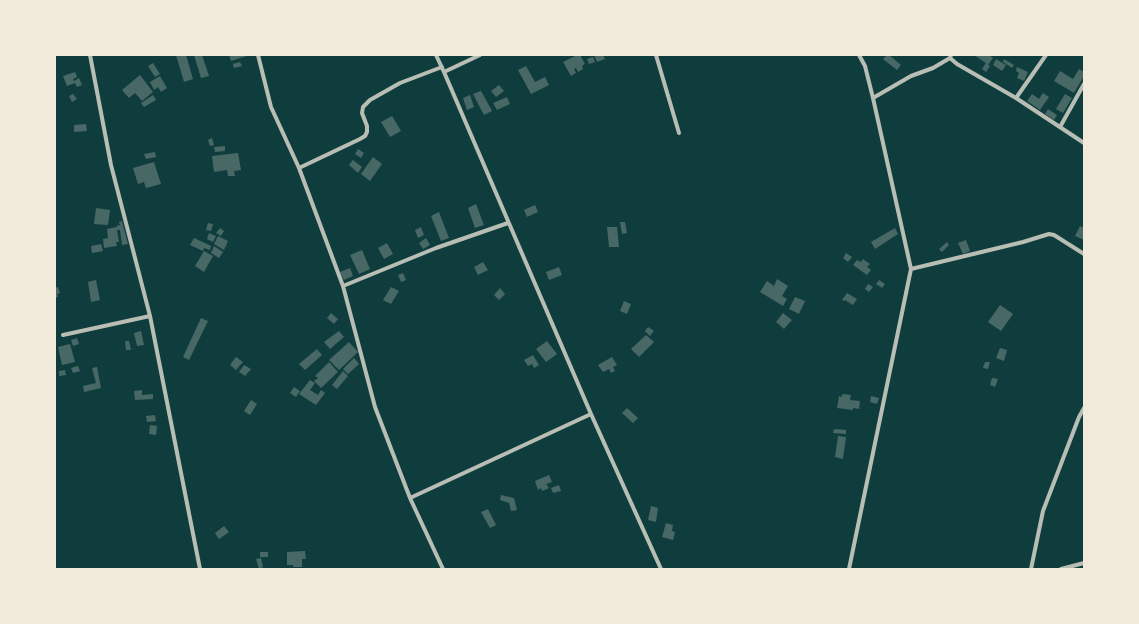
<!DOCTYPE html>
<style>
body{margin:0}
#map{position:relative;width:1139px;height:624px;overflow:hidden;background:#0f3d3e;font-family:Inter,sans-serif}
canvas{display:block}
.frame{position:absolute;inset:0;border:56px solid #f1e9da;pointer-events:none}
</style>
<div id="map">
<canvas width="1139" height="624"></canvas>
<div class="frame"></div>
</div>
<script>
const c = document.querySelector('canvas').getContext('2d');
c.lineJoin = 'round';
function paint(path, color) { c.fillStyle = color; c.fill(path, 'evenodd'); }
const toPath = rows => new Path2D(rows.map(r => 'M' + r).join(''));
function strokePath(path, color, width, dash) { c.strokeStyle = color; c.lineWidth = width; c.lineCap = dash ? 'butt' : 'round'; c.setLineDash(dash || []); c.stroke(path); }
const building = toPath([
 [176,55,186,55,193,79,184,82],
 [194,55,202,55,209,76,201,78],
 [229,55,250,55,231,61],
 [577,55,580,55,585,64,582,66,583,69,578,72,576,68,574,69,576,73,571,76,563,62],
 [594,55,603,55,605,59,597,62],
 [887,55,889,55,901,65,897,70,883,59],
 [974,55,989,55,993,58,988,65,990,66,986,72,982,69,986,63],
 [593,57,595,62,589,64,587,59],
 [996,59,1006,65,1002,71,993,65],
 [1004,59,1014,65,1012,68,1003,62],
 [240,62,242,66,234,68,233,64],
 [153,63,160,74,155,77,148,66],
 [526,66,535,82,545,77,549,85,531,94,518,70],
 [1017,67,1028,72,1024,81,1017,78,1019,73,1016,71],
 [1079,69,1084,72,1084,76,1074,93,1054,81,1060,71,1073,79],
 [75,72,77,77,73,79,74,81,79,78,82,85,77,87,75,83,67,86,63,76],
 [140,75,153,92,142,101,135,93,129,98,122,90],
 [160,76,167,88,161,92,158,87,154,90,150,82],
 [499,85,504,91,496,97,491,91],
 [481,91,492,111,484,115,473,94],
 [1043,93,1049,97,1040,110,1027,101,1032,94,1039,99],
 [73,94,77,99,72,102,69,96],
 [1065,94,1072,98,1063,113,1056,109],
 [153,95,156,100,144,107,141,103],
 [470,95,474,107,467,110,463,98],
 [507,97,510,104,497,110,493,103],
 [1048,109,1057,115,1054,120,1045,114],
 [392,116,401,131,390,137,381,122],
 [86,124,87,131,74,132,74,125],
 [212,138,214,145,210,146,208,140],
 [225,146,225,151,215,152,214,147],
 [358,149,364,153,361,158,355,154],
 [155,152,156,157,146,159,144,154],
 [238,153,241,170,234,171,235,176,228,176,227,170,214,172,212,156],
 [373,157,382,164,370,181,361,174],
 [353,160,362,167,358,173,349,165],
 [154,162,161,184,146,188,144,182,138,184,133,168],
 [476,204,484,225,475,228,468,208],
 [535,205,538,212,527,217,524,210],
 [96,208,110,210,108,225,94,224],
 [439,212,449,238,441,241,431,216],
 [122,221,128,244,122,245,120,230,117,230,119,242,116,242,117,246,104,248,103,239,108,238,107,229,117,227,116,226,120,225,119,222],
 [620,222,625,222,627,233,622,234],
 [208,223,213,224,211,231,206,230],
 [1080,226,1084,228,1084,240,1075,236],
 [421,227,424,235,418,238,415,230],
 [607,227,617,227,619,247,609,247],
 [220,228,224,231,221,236,216,233],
 [895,228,898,234,875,249,871,242],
 [209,233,216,236,213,242,207,239],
 [218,236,228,241,224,250,214,244],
 [194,238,211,246,210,250,204,248,203,251,190,245],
 [426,238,430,245,423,249,419,243],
 [966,240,970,251,963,254,958,243],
 [947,242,949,245,942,252,939,249],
 [387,243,393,254,384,259,378,248],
 [101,244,103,251,92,253,91,246],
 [214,246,223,252,219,258,211,253],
 [362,250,370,269,359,274,350,255],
 [204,251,213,256,204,272,195,266],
 [846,253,852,257,848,262,843,258],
 [863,259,870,264,867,267,871,270,867,275,853,265,857,260,861,262],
 [483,262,488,270,478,275,474,267],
 [559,267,562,275,549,280,546,272],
 [350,268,353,276,344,280,340,272],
 [403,273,406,280,401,282,398,275],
 [777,279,788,286,782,296,787,299,783,306,760,292,767,281,774,286],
 [96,280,100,300,91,302,88,282],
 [879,280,885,284,882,288,876,284],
 [868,284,873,287,869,292,865,289],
 [58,287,60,293,57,294,58,297,55,298,55,288],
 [391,287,399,291,391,304,383,300],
 [500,288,505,294,499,300,494,295],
 [847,293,857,299,853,305,845,300,844,301,842,300],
 [795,297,805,301,799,314,789,309],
 [624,301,631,304,627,314,620,311],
 [1000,305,1013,314,1001,331,988,322],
 [331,313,338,319,334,324,327,318],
 [783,313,792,320,784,329,776,322],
 [201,318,208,321,189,360,183,357],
 [648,327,654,331,650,336,645,331],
 [141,331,144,345,137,346,134,333],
 [339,331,344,337,330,349,324,342],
 [646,335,654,342,639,357,631,349],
 [77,338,79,344,73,346,71,340],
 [125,341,129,341,131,350,126,350],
 [547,341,557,354,546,362,536,349],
 [349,342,358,352,339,370,329,360],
 [70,344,75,362,62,365,58,347],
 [1000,348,1007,350,1004,361,996,358],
 [317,349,322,355,305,370,299,364],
 [533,355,539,365,534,368,532,364,528,366,524,360],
 [236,357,243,362,236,370,230,365],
 [612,357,617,365,613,367,615,371,611,373,609,369,603,372,598,365],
 [354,358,359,364,348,374,343,369],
 [329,362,338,372,321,388,314,381,318,378,315,376],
 [985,362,990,362,988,369,983,368],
 [244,365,251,369,245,376,239,372],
 [78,366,80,371,73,373,71,368],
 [97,367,101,388,84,392,83,386,96,383,92,368],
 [65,370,66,375,59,376,59,371],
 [343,371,348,376,337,389,332,385],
 [992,378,998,379,995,387,990,385],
 [310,380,315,383,310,390,318,395,321,390,325,393,316,405,299,394],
 [294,387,300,391,296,397,290,393],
 [142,390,142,395,153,394,153,399,135,400,134,391],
 [842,394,851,395,850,400,860,401,859,409,853,408,853,410,837,408,839,396,842,397],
 [871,396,879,398,877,404,870,402],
 [251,400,257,404,250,415,244,411],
 [627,408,638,418,633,423,622,413],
 [155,415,156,421,147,422,146,416],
 [150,425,157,426,156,435,149,434],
 [834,429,846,430,846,434,833,433],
 [838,436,846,437,843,459,835,457],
 [549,475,552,482,546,484,549,488,542,491,541,488,538,490,535,481],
 [559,485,561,491,553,493,551,488],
 [501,495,514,498,517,510,511,511,509,503,500,500],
 [651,506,658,508,656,522,648,520],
 [488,509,496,525,490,528,481,512],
 [666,523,673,525,672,531,675,532,673,540,662,537],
 [224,526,229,532,219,539,215,533],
 [305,551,306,559,302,559,302,567,293,567,293,565,287,565,287,552],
 [260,552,268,552,268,557,260,557],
 [261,558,263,567,259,569,256,559]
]);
const minor = toPath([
 [90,55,111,165,150,316,200,569],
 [258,55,271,107,299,168,343,286,375,407,410,498,443,569],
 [436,55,444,72,591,414,661,569],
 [656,55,679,133],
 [951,55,950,58,957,64,1016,98,1084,143],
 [444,72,480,55],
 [873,98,911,76,933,68,950,58],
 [1016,98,1046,55],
 [1060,127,1084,84],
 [299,168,360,139,365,136,367,132,367,126,362,113,363,107,370,100,400,83,442,67],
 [911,269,1023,242,1049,234,1054,235,1084,254],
 [343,286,436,248,508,223],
 [63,335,150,316],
 [410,498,591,414],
 [849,569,911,269,873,98,865,66,859,55],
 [1031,569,1043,511,1079,417,1084,408],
 [1061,569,1084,563]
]);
paint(building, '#486865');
strokePath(minor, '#b8beb3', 4);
</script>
